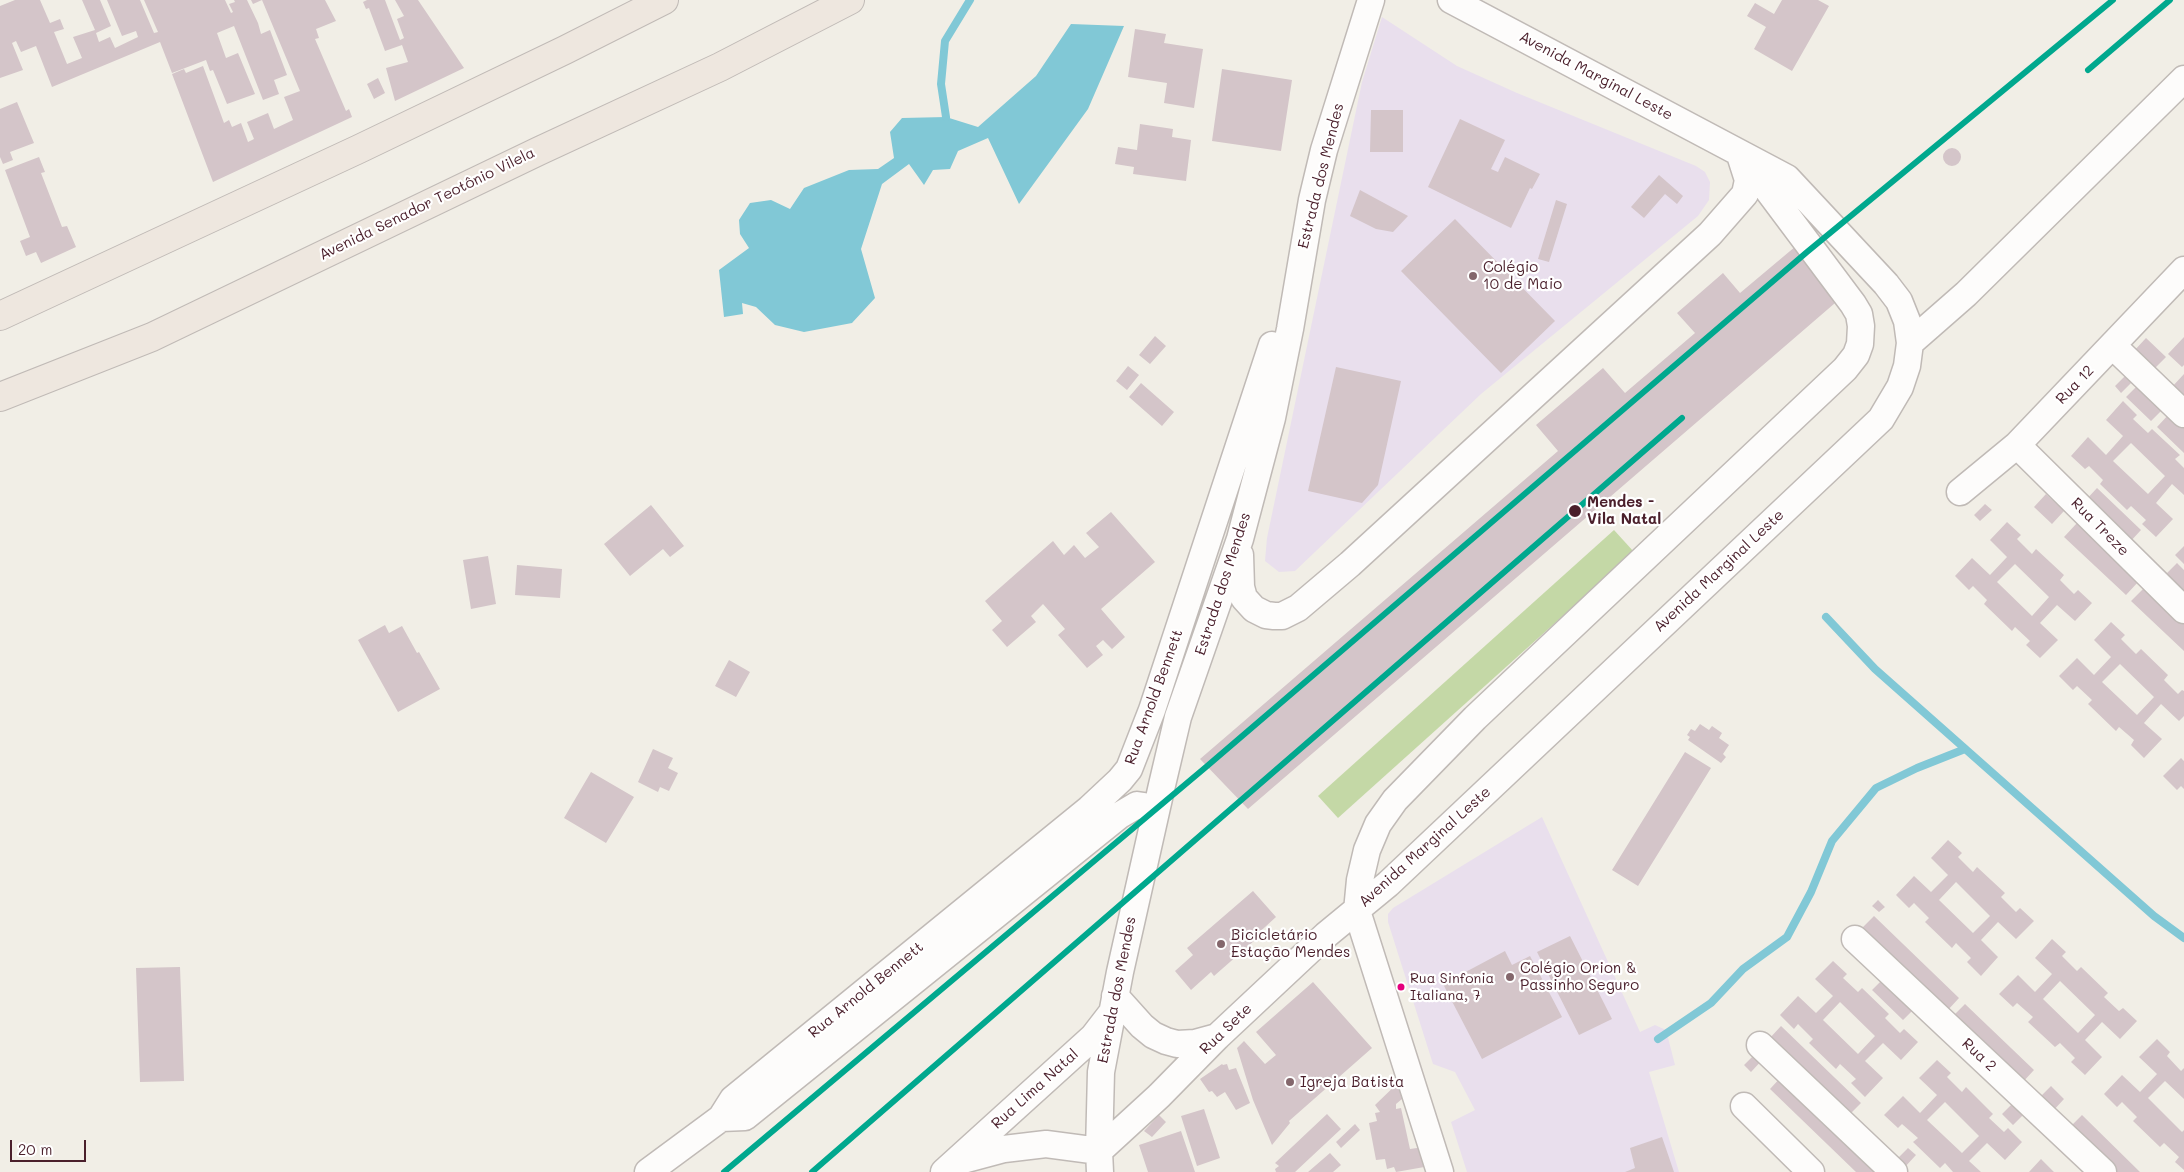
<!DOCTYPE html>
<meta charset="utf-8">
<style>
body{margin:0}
#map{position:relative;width:2184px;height:1172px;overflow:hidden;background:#f1eee6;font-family:Mali,sans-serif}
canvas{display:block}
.scale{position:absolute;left:10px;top:1140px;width:76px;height:22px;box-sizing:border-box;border:2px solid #4a1f2b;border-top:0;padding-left:6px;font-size:15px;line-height:18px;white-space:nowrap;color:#4a1f2b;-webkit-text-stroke:4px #fff;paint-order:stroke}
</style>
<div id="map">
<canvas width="2184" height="1172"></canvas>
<div class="scale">20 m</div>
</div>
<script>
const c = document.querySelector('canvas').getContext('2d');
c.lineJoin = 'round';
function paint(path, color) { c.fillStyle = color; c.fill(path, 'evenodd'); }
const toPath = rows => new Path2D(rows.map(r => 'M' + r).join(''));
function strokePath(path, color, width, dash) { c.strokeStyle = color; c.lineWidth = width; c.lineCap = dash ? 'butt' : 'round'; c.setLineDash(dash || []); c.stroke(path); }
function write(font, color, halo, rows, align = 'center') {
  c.font = font + ' Mali,sans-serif'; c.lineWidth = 4.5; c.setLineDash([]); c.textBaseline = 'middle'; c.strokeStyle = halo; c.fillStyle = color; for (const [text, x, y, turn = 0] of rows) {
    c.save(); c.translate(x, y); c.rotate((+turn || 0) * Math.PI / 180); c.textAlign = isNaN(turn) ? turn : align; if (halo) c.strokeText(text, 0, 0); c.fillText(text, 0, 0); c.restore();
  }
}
const built = toPath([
 [1382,17,1457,66,1517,93,1696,166,1705,172,1710,182,1709,200,1698,216,1481,394,1295,571,1279,572,1265,561,1267,538,1362,82],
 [1542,817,1640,1032,1655,1025,1666,1030,1675,1065,1649,1072,1679,1172,1467,1172,1451,1122,1475,1110,1455,1072,1433,1064,1388,922,1388,914,1393,908]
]);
const green = toPath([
 [1614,530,1634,552,1338,818,1318,796]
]);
const water = toPath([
 [1071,24,1124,26,1088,109,1019,204,988,138,958,151,950,169,933,170,924,185,909,164,882,184,861,249,875,298,852,323,804,332,775,325,756,307,742,303,743,314,724,317,719,270,749,248,740,234,739,220,750,203,771,200,790,209,804,188,849,170,878,169,894,158,890,132,902,118,946,117,978,127,1036,76]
]);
const stream = toPath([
 [946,117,941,84,945,41,970,0],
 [1826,617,1875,669,2154,916,2184,938],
 [1658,1039,1711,1003,1743,969,1787,937,1811,892,1832,841,1876,788,1917,768,1965,749]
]);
const building = toPath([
 [15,0,40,0,50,23,60,19,64,29,54,32,67,64,82,58,73,37,95,30,82,0,100,0,111,26,96,33,99,42,110,37,115,48,138,37,136,31,122,36,107,0,140,0,154,33,158,32,144,0,225,0,231,13,233,12,229,4,235,2,234,0,247,0,258,23,261,34,270,30,287,75,274,80,279,94,263,100,234,26,217,33,226,58,238,53,255,94,227,104,213,70,210,71,206,60,172,73,160,42,52,87,36,46,21,52,16,41,12,43,23,70,0,78,0,6],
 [251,0,325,0,336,21,316,29,319,38,315,39,346,111,349,109,352,117,213,182,172,74,184,69,186,73,203,66,224,123,229,120,232,127,241,123,248,142,254,139,247,122,268,113,274,129,293,120,284,97,300,91,262,0,253,4],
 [367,0,385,0,400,40,404,38,397,19,404,16,395,0,418,0,464,68,395,101,386,68,408,62,402,45,385,51,369,8,366,9,363,2],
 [1782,0,1818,0,1829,6,1792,71,1754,49,1766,27,1747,16,1755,3,1774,14],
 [1135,29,1166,34,1164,43,1203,49,1194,108,1164,103,1167,83,1128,77],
 [1222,69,1292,80,1281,151,1212,141],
 [378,78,385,93,374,99,367,84],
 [17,102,34,143,10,152,13,160,3,164,0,157,0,109],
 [1371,110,1403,110,1403,152,1370,152],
 [1460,119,1505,140,1491,169,1498,172,1505,157,1540,174,1532,189,1530,188,1511,228,1428,187],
 [1140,124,1173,129,1172,137,1191,140,1186,181,1133,174,1134,167,1115,164,1118,147,1137,150],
 '1943 157a9 9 0 1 1 18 0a9 9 0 1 1-18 0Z',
 [39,157,45,172,41,173,62,227,67,226,76,247,41,263,36,252,26,256,20,241,30,237,5,170],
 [1659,175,1683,196,1677,204,1665,194,1644,218,1631,207],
 [1360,190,1408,216,1393,232,1376,229,1350,216],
 [1556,200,1567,204,1549,262,1538,259],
 [1455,219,1555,321,1501,373,1401,271],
 [1796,246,1842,297,1248,809,1200,759,1558,451,1536,425,1603,368,1625,393,1695,333,1677,313,1723,273,1740,293],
 [1155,336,1166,346,1150,364,1139,355],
 [2184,337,2184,365,2182,367,2168,354],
 [2146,338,2166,357,2153,370,2133,352],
 [1128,366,1139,375,1127,390,1116,381],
 [1336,367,1401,381,1378,485,1362,503,1308,491],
 [2128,373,2134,380,2121,393,2115,386],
 [2184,374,2184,400,2171,388],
 [1141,383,1174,412,1162,426,1129,397],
 [2139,384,2164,408,2151,421,2126,397],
 [2123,401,2137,415,2133,419,2148,433,2152,429,2180,455,2175,459,2184,468,2184,495,2172,484,2156,503,2173,519,2156,537,2142,524,2146,520,2131,506,2127,510,2100,484,2103,480,2089,466,2085,469,2071,456,2088,437,2106,455,2123,436,2106,420],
 [2131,443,2165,476,2148,494,2113,461],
 [2170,413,2184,426,2184,453,2157,427],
 [2097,488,2141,530,2129,543,2084,502],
 [2046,494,2064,511,2052,524,2034,507],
 [1985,504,1992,510,1980,521,1974,515],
 [651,505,684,546,670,557,663,549,630,576,604,544],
 [1111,512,1155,562,1101,609,1125,637,1112,649,1103,640,1096,646,1103,655,1087,668,1058,635,1065,629,1043,604,1031,616,1036,622,1007,647,992,630,1002,621,985,601,1053,541,1064,555,1074,545,1085,558,1099,547,1086,533],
 [2007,522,2021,535,2017,539,2032,554,2036,549,2064,575,2060,580,2074,594,2078,590,2092,603,2075,621,2057,605,2040,623,2058,640,2040,658,2026,645,2030,641,2015,627,2012,631,1984,604,1987,600,1973,586,1969,590,1955,576,1972,558,1990,575,2007,557,1990,540],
 [2015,564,2049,597,2032,616,1997,582],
 [2077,523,2139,581,2126,595,2064,537],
 [2184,546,2184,564,2175,555],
 [488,556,496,604,471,609,463,560],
 [2177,563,2184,570,2184,597,2163,577],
 [517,565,562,569,560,598,515,595],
 [2145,587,2184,624,2184,651,2131,601],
 [2111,622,2125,635,2121,639,2136,654,2141,649,2168,675,2164,680,2178,694,2182,690,2184,691,2184,716,2179,721,2161,704,2144,723,2162,739,2144,758,2131,745,2134,740,2119,727,2116,731,2088,704,2092,700,2077,686,2073,690,2059,676,2077,658,2094,675,2111,657,2094,640],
 [2120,664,2154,697,2137,715,2102,682],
 [385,625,389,633,402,626,417,653,419,652,440,689,398,712,358,640],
 [729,660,750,672,736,697,715,686],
 [1700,724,1709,730,1712,726,1722,733,1719,738,1729,745,1723,754,1726,757,1721,763,1688,740,1690,737,1687,735,1691,729,1695,731],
 [653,749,673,758,668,768,678,773,669,791,660,787,658,792,638,782],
 [1685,752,1711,768,1638,886,1612,870],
 [2181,758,2184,761,2184,789,2181,786,2177,790,2163,776],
 [591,772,634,797,606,843,564,818],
 [1948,840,1962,853,1958,857,1973,872,1977,867,2005,893,2001,897,2016,912,2020,908,2034,921,2016,939,1998,922,1981,940,1998,957,1981,976,1967,962,1971,958,1956,943,1952,948,1925,922,1929,918,1914,903,1909,908,1896,895,1914,876,1931,892,1948,875,1931,858],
 [1956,882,1990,916,1973,933,1939,900],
 [1253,891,1276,917,1253,938,1255,940,1214,976,1211,972,1191,990,1175,971,1193,955,1187,948],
 [1878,900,1885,907,1879,912,1872,906],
 [1874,916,1959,998,1947,1011,1862,928],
 [1570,936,1612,1019,1579,1035,1537,952],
 [2052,939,2066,952,2062,956,2077,971,2081,967,2108,993,2104,997,2119,1011,2123,1008,2137,1021,2120,1039,2102,1022,2085,1040,2102,1057,2085,1075,2071,1062,2075,1058,2060,1043,2055,1047,2028,1022,2033,1017,2017,1003,2013,1007,1999,994,2018,975,2035,992,2052,974,2035,958],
 [2060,981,2095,1015,2078,1033,2043,999],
 [1505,951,1512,965,1530,956,1562,1017,1482,1059,1443,984],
 [1833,961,1847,974,1843,978,1858,992,1862,988,1889,1014,1885,1018,1900,1033,1904,1029,1918,1042,1901,1060,1883,1043,1865,1061,1883,1078,1865,1097,1851,1083,1856,1079,1840,1064,1836,1069,1809,1043,1813,1039,1798,1024,1794,1029,1780,1015,1798,996,1816,1013,1833,996,1815,979],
 [1840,1002,1875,1036,1858,1054,1823,1020],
 [180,967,184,1081,140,1082,136,968],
 [1885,977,1916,1007,1903,1020,1872,990],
 [1313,982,1372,1048,1289,1121,1290,1123,1272,1145,1253,1100,1237,1048,1244,1041,1265,1064,1276,1055,1256,1032],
 [1965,1004,2034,1070,2022,1083,1953,1016],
 [1781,1026,1861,1103,1849,1115,1769,1039],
 [2157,1039,2170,1052,2167,1056,2181,1071,2184,1068,2184,1099,2165,1081,2148,1098,2182,1132,2184,1130,2184,1170,2175,1162,2179,1157,2164,1143,2160,1147,2133,1121,2137,1117,2122,1102,2117,1107,2104,1094,2122,1075,2140,1092,2157,1074,2139,1057],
 [1757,1052,1764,1058,1751,1072,1744,1065],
 [1937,1060,1951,1073,1947,1077,1962,1092,1966,1087,1993,1114,1989,1118,2004,1132,2008,1128,2022,1142,2005,1160,1987,1143,1969,1161,1981,1172,1953,1172,1945,1163,1940,1168,1913,1142,1918,1138,1902,1124,1898,1128,1884,1115,1903,1096,1920,1113,1937,1095,1919,1078],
 [1945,1102,1979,1136,1962,1153,1927,1120],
 [1222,1064,1223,1065,1227,1064,1229,1070,1236,1068,1250,1103,1236,1110,1225,1092,1217,1097,1212,1091,1209,1092,1200,1079],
 [1782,1076,1883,1172,1856,1172,1770,1089],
 [1403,1078,1408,1094,1396,1104,1396,1109,1401,1108,1410,1149,1424,1147,1430,1166,1396,1172,1394,1167,1387,1169,1385,1159,1376,1160,1369,1123,1377,1121,1375,1113,1380,1112,1375,1105],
 [2051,1086,2064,1099,2052,1112,2038,1099],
 [2015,1101,2026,1112,2013,1125,2002,1114],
 [1204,1109,1220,1158,1197,1166,1181,1116],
 [1327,1114,1341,1129,1295,1172,1276,1172,1275,1169,1279,1166,1275,1163],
 [1159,1115,1166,1122,1152,1137,1144,1131],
 [2082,1115,2140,1172,2114,1172,2069,1128],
 [1355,1124,1360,1130,1341,1148,1336,1142],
 [1181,1131,1195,1172,1148,1172,1139,1145],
 [1662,1137,1674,1172,1625,1172,1635,1168,1630,1148],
 [1908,1148,1916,1155,1904,1168,1896,1160],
 [1330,1153,1341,1165,1333,1172,1308,1172],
 [2041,1159,2054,1172,2029,1172]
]);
const minor = toPath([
 [1910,343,1966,294,2184,79],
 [2113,346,2184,414],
 [2017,445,2184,610],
 [1960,492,2017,445,2184,270],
 [1240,555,1241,587,1244,598,1254,609,1266,615,1274,616,1282,616,1298,608,1350,564,1710,234,1745,194,1748,180,1741,158],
 [1855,939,2103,1172],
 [1115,996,1142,1026,1153,1035,1166,1041,1177,1044,1195,1043,1217,1037],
 [1760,1045,1894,1172],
 [1744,1106,1811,1172],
 [721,1118,745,1117,1120,815,1137,805,1144,806,1155,814],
 [1099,1151,1159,1096,1217,1037,1326,935,1388,884,1881,419,1900,387,1907,366,1910,343,1907,321,1899,301,1886,284,1787,178,1451,0],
 [959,1161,1004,1149,1046,1144,1099,1151],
 [648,1172,721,1118,733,1099,1089,809,1120,780,1129,769,1152,710,1272,345],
 [944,1172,1093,1037,1110,1015],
 [1100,1172,1099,1151,1101,1072,1120,972,1162,785,1178,717,1240,539,1272,418,1290,329,1312,200,1324,150,1371,0],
 [1440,1172,1357,911,1360,880,1367,850,1378,824,1395,800,1475,718,1845,369,1856,355,1860,344,1861,326,1859,314,1853,304,1743,157]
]);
const major = toPath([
 [0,316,359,149,565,50,664,0],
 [0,397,152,337,539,151,720,67,850,0]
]);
const rail1 = toPath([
 [2088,70,2170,0],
 [724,1172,1206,767,1807,252,2113,0],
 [812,1172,1682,418]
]);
const markers = [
 [1473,276,5,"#84676c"],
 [1575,511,7,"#4a1f2b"],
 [1221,944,5,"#84676c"],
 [1510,977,5,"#84676c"],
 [1401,987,4.5,"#e5007d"],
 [1290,1082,5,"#84676c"]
];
const busNames = [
 ["Rua Sinfonia",1410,979],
 ["Italiana, 7",1410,996]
];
const streetNames = [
 ["Avenida Marginal Leste",1596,76,28],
 ["Estrada dos Mendes",1321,176,-76],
 ["Avenida Senador Teotônio Vilela",427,204,-26],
 ["Rua 12",2075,385,-46],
 ["Rua Treze",2100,527,45],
 ["Avenida Marginal Leste",1719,571,-43],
 ["Estrada dos Mendes",1223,584,-72],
 ["Rua Arnold Bennett",1154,697,-70],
 ["Avenida Marginal Leste",1425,847,-42],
 ["Rua Arnold Bennett",866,990,-39],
 ["Estrada dos Mendes",1117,990,-79],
 ["Rua Sete",1226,1029,-44],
 ["Rua 2",1979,1055,43],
 ["Rua Lima Natal",1035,1089,-42]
];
const poiNames = [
 ["Colégio",1483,267],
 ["10 de Maio",1483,284],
 ["Bicicletário",1231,935],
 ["Estação Mendes",1231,952],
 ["Colégio Orion &",1520,968],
 ["Passinho Seguro",1520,985],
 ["Igreja Batista",1300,1082]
];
const stopNames = [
 ["Mendes -",1587,502],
 ["Vila Natal",1587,519]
];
paint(built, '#e9dfed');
paint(green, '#c4d8a6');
paint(water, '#81c8d6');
strokePath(stream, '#81c8d6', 8);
paint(building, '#d4c5c9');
strokePath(minor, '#c0bab6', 29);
strokePath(major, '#c0bab6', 30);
strokePath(minor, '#fdfcfb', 26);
strokePath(major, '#eee7df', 28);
strokePath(rail1, '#00a88e', 6);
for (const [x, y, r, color] of markers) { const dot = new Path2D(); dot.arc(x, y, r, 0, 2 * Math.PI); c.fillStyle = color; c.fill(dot); strokePath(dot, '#fff', 2); }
write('14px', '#4a1f2b', '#fff', busNames, 'left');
write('15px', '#4a1f2b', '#fff', streetNames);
write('15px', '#4a1f2b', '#fff', poiNames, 'left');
write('bold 15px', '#4a1f2b', '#fff', stopNames, 'left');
</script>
